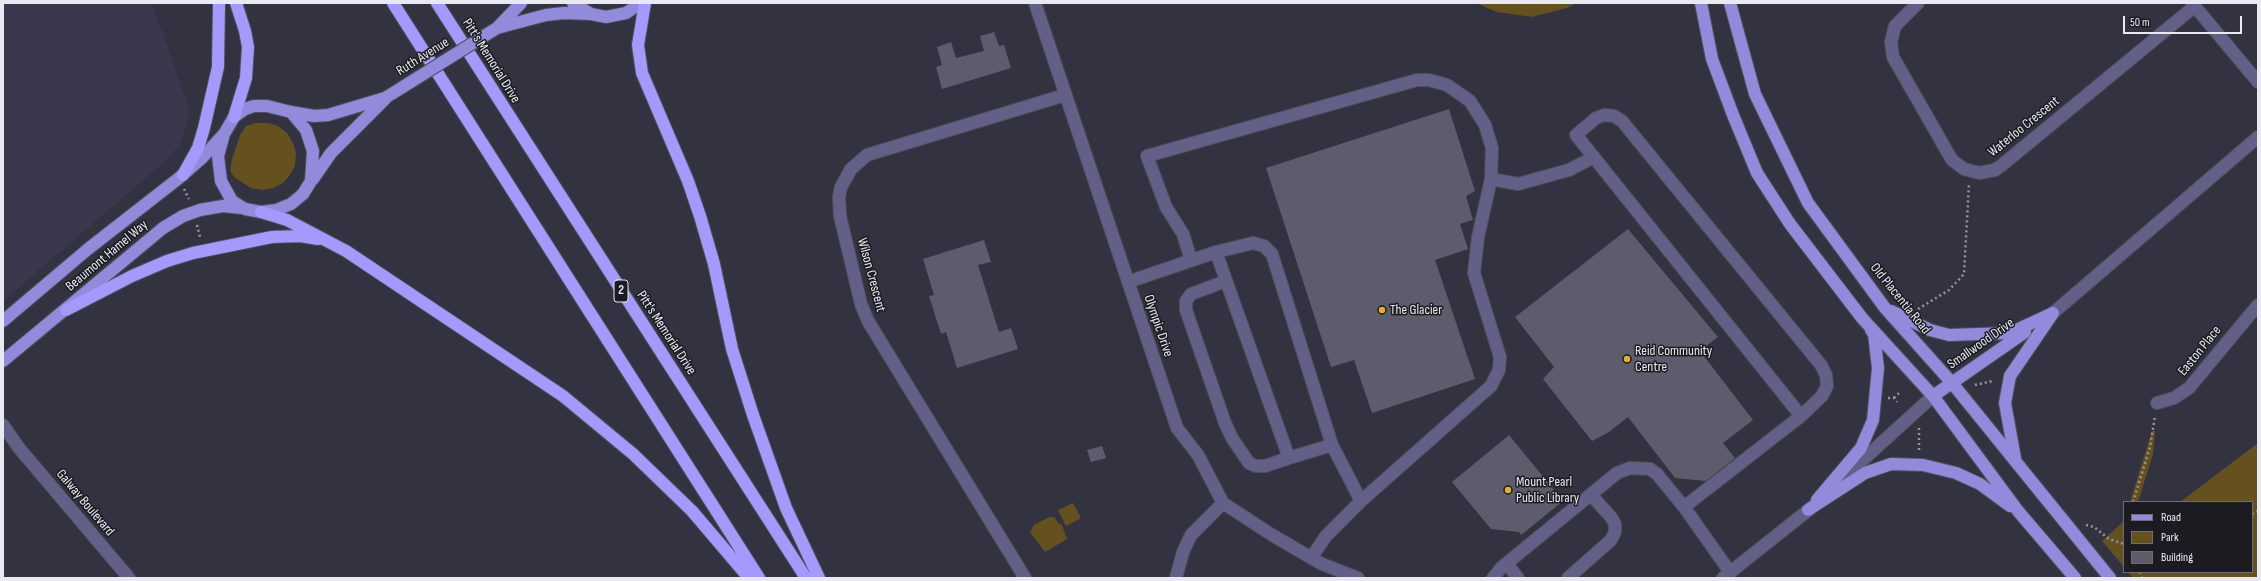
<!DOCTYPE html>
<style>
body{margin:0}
#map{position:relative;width:2261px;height:581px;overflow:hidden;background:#333240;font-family:"Sofia Sans Condensed",sans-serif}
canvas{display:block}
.frame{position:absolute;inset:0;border:4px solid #eae9f3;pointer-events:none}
.legend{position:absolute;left:2123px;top:501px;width:130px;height:72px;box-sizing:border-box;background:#1b1b21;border:1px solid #6e6d75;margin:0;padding:5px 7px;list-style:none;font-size:12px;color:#eae9f3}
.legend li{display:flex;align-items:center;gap:8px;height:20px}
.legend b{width:20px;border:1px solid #6e6d75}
.scale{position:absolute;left:2123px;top:16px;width:119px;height:18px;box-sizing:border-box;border:2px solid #eae9f3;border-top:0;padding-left:5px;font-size:12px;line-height:14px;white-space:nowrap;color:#eae9f3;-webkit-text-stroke:3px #1b1b21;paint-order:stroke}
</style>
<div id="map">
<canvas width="2261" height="581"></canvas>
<div class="frame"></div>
<ul class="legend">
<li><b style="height:5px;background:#928adb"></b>Road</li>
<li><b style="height:11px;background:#655020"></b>Park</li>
<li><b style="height:11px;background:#5d5c6c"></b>Building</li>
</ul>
<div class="scale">50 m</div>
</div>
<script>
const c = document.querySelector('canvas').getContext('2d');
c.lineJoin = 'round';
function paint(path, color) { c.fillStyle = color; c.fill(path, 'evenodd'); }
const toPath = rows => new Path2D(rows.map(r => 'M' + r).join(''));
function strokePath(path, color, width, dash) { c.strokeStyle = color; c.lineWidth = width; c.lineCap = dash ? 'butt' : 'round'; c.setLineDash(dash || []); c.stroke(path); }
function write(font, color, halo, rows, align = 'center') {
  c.font = font + ' "Sofia Sans Condensed",sans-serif'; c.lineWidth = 3; c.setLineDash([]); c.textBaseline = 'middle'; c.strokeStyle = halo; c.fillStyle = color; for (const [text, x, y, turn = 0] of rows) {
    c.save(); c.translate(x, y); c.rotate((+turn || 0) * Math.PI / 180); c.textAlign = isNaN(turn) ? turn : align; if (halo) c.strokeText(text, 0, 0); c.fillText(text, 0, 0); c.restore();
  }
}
const built = toPath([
 [3,3,152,3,190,112,182,140,170,157,3,301]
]);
const green = toPath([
 [1476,3,1577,3,1567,8,1532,17,1497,12],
 [256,123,268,123,278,126,287,133,293,143,296,153,295,165,290,175,283,183,273,188,262,190,251,188,234,177,230,171,232,159,240,135,246,126],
 [2152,431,2155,431,2153,454,2138,502,2130,502],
 [2258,443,2258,578,2133,578,2128,572,2252,572,2252,502,2180,502],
 [1073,503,1081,518,1066,526,1058,510],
 [1049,517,1054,517,1059,524,1061,523,1067,539,1045,552,1030,532,1034,525],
 [2124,521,2124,567,2102,541]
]);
const building = toPath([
 [994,32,999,46,1004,45,1011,68,942,89,936,67,942,65,937,47,951,42,956,58,984,51,980,36],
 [1449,109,1475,191,1466,196,1473,220,1460,224,1468,249,1435,260,1475,379,1372,413,1354,360,1331,367,1266,168],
 [1628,229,1718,337,1700,351,1753,420,1723,443,1735,458,1706,481,1675,478,1628,417,1609,432,1592,441,1543,379,1554,367,1515,317],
 [984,240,991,262,978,265,999,332,1011,328,1018,349,957,368,946,332,941,334,929,296,934,295,923,259],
 [1509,435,1563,501,1521,535,1519,532,1491,529,1452,482],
 [1102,446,1106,458,1091,462,1087,450]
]);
const path = toPath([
 [184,189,189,199],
 [197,225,200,237],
 [1918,309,1949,290,1964,274,1969,184],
 [1975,385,1993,381],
 [1888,398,1894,398,1897,402],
 [1894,398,1900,392],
 [1919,450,1919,427],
 [2133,502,2150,447,2155,416],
 [2252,514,2258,511],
 [2086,525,2094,527,2109,539,2124,544],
 [2140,572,2142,578]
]);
const minor = toPath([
 [1035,3,1177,428,1198,455,1223,503,1272,535,1322,564,1358,578],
 [1918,3,1895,26,1891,42,1893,57,1952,160,1964,169,1979,173,1995,170,2002,165,2195,6],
 [2192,3,2258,82],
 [1491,179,1518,184,1569,170,1594,157],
 [1216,252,1289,458,1265,466,1256,466,1249,463,1232,438,1225,423,1186,310,1186,301,1191,294,1226,281],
 [1191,260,1183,234,1166,207,1147,156,1417,80,1429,80,1447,85,1470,101,1485,125,1492,148,1491,179,1478,237,1474,273,1500,357,1499,370,1491,386,1361,501,1326,536,1311,558],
 [1128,282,1216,252,1253,243,1264,246,1272,254,1332,445,1361,501],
 [2053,313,2258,137],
 [2157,403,2174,398,2189,388,2258,305],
 [3,425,19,448,129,578],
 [1289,458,1332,445],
 [1832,488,1933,396],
 [1507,564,1518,578],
 [1730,572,1684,507,1801,416,1822,396,1827,386,1826,375,1821,365,1622,121,1614,116,1604,115,1596,118,1576,135,1801,416],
 [1025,578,868,321,861,304,840,216,839,197,841,187,851,169,867,155,1065,95],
 [1176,578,1183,552,1191,535,1223,503],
 [1493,578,1501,568,1617,473,1630,468,1650,469,1657,474,1684,507],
 [1568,578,1611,540,1615,532,1615,524,1611,517,1591,495],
 [1723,578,1816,504]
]);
const major = toPath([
 [573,3,591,14,606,17,626,13,641,3],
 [1701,3,1712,59,1733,115,1757,173,1790,224,1862,318,1933,396,2018,511,2075,578],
 [1730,3,1755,94,1808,203,1885,308,1952,383,2110,578],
 [498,27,521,3],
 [497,28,546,15,564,13,591,14],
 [254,106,267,106,291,112,306,130,313,151,311,181,303,194,291,204,276,210,261,212,245,209,232,201,221,181,218,156,224,134,234,117,245,109,254,106],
 [291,112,314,116,328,115,385,98,398,90],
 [313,179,331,153,385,99],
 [1891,311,1930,330,1949,335,2010,333,2053,313],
 [3,321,88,249,179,178,202,158,223,135],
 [3,361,163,228,183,216,200,210,223,206,241,208],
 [1933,396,2025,332],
 [2015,458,2005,403,2010,376,2053,313],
 [1817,500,1861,448,1873,420,1878,368,1874,334,1871,330],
 [1808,510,1865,473,1891,464,1923,465,1956,473,1980,484,2010,506]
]);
const highway = toPath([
 [393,3,759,578],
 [437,3,806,578],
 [645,3,638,45,642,73,688,181,700,216,714,264,732,349,753,415,786,508,819,578],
 [234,117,246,78,248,47,245,31,236,3],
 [183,175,198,148,204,128,218,67,219,3],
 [261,212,287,220,346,251,563,396,633,454,692,511,749,578],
 [66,310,132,276,167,261,193,253,272,237,300,236,318,239]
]);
const majorBridge = toPath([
 [398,90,497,28]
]);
const markers = [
 [1382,310,4,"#e2af34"],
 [1627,359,4,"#e2af34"],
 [1508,490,4,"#e2af34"]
];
const shields = [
 [621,291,14]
];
const shieldNames = [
 ["2",621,291]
];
const streetNames = [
 ["Ruth Avenue",423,57,-32],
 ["Pitt's Memorial Drive",491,61,58],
 ["Waterloo Crescent",2024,127,-39],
 ["Beaumont Hamel Way",107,256,-40],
 ["Wilson Crescent",871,275,75],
 ["Old Placentia Road",1900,299,51],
 ["Olympic Drive",1158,326,71],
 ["Pitt's Memorial Drive",666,333,57],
 ["Smallwood Drive",1981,344,-35],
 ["Easton Place",2200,351,-51],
 ["Galway Boulevard",85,503,50]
];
const poiNames = [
 ["The Glacier",1390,310],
 ["Reid Community",1635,351],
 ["Centre",1635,367],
 ["Mount Pearl",1516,482],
 ["Public Library",1516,498]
];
paint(built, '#39384d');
paint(green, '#655020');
paint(building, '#5d5c6c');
strokePath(minor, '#504f5d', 14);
strokePath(major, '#504f5d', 14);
strokePath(highway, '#504f5d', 14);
strokePath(path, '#9695a1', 2.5, [2, 3]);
strokePath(minor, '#636088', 12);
strokePath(major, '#928adb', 12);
strokePath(highway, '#a49afc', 12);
strokePath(majorBridge, '#504f5d', 14, []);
strokePath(majorBridge, '#928adb', 12);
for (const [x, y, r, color] of markers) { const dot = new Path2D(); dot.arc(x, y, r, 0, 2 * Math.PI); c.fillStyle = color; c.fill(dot); strokePath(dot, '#1b1b21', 1.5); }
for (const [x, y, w] of shields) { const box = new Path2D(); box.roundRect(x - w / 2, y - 11, w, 22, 3); c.fillStyle = '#1b1b21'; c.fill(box); strokePath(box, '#eae9f3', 1); }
write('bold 13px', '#eae9f3', null, shieldNames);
write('14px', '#eae9f3', '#1b1b21', streetNames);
write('14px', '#eae9f3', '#1b1b21', poiNames, 'left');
</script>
